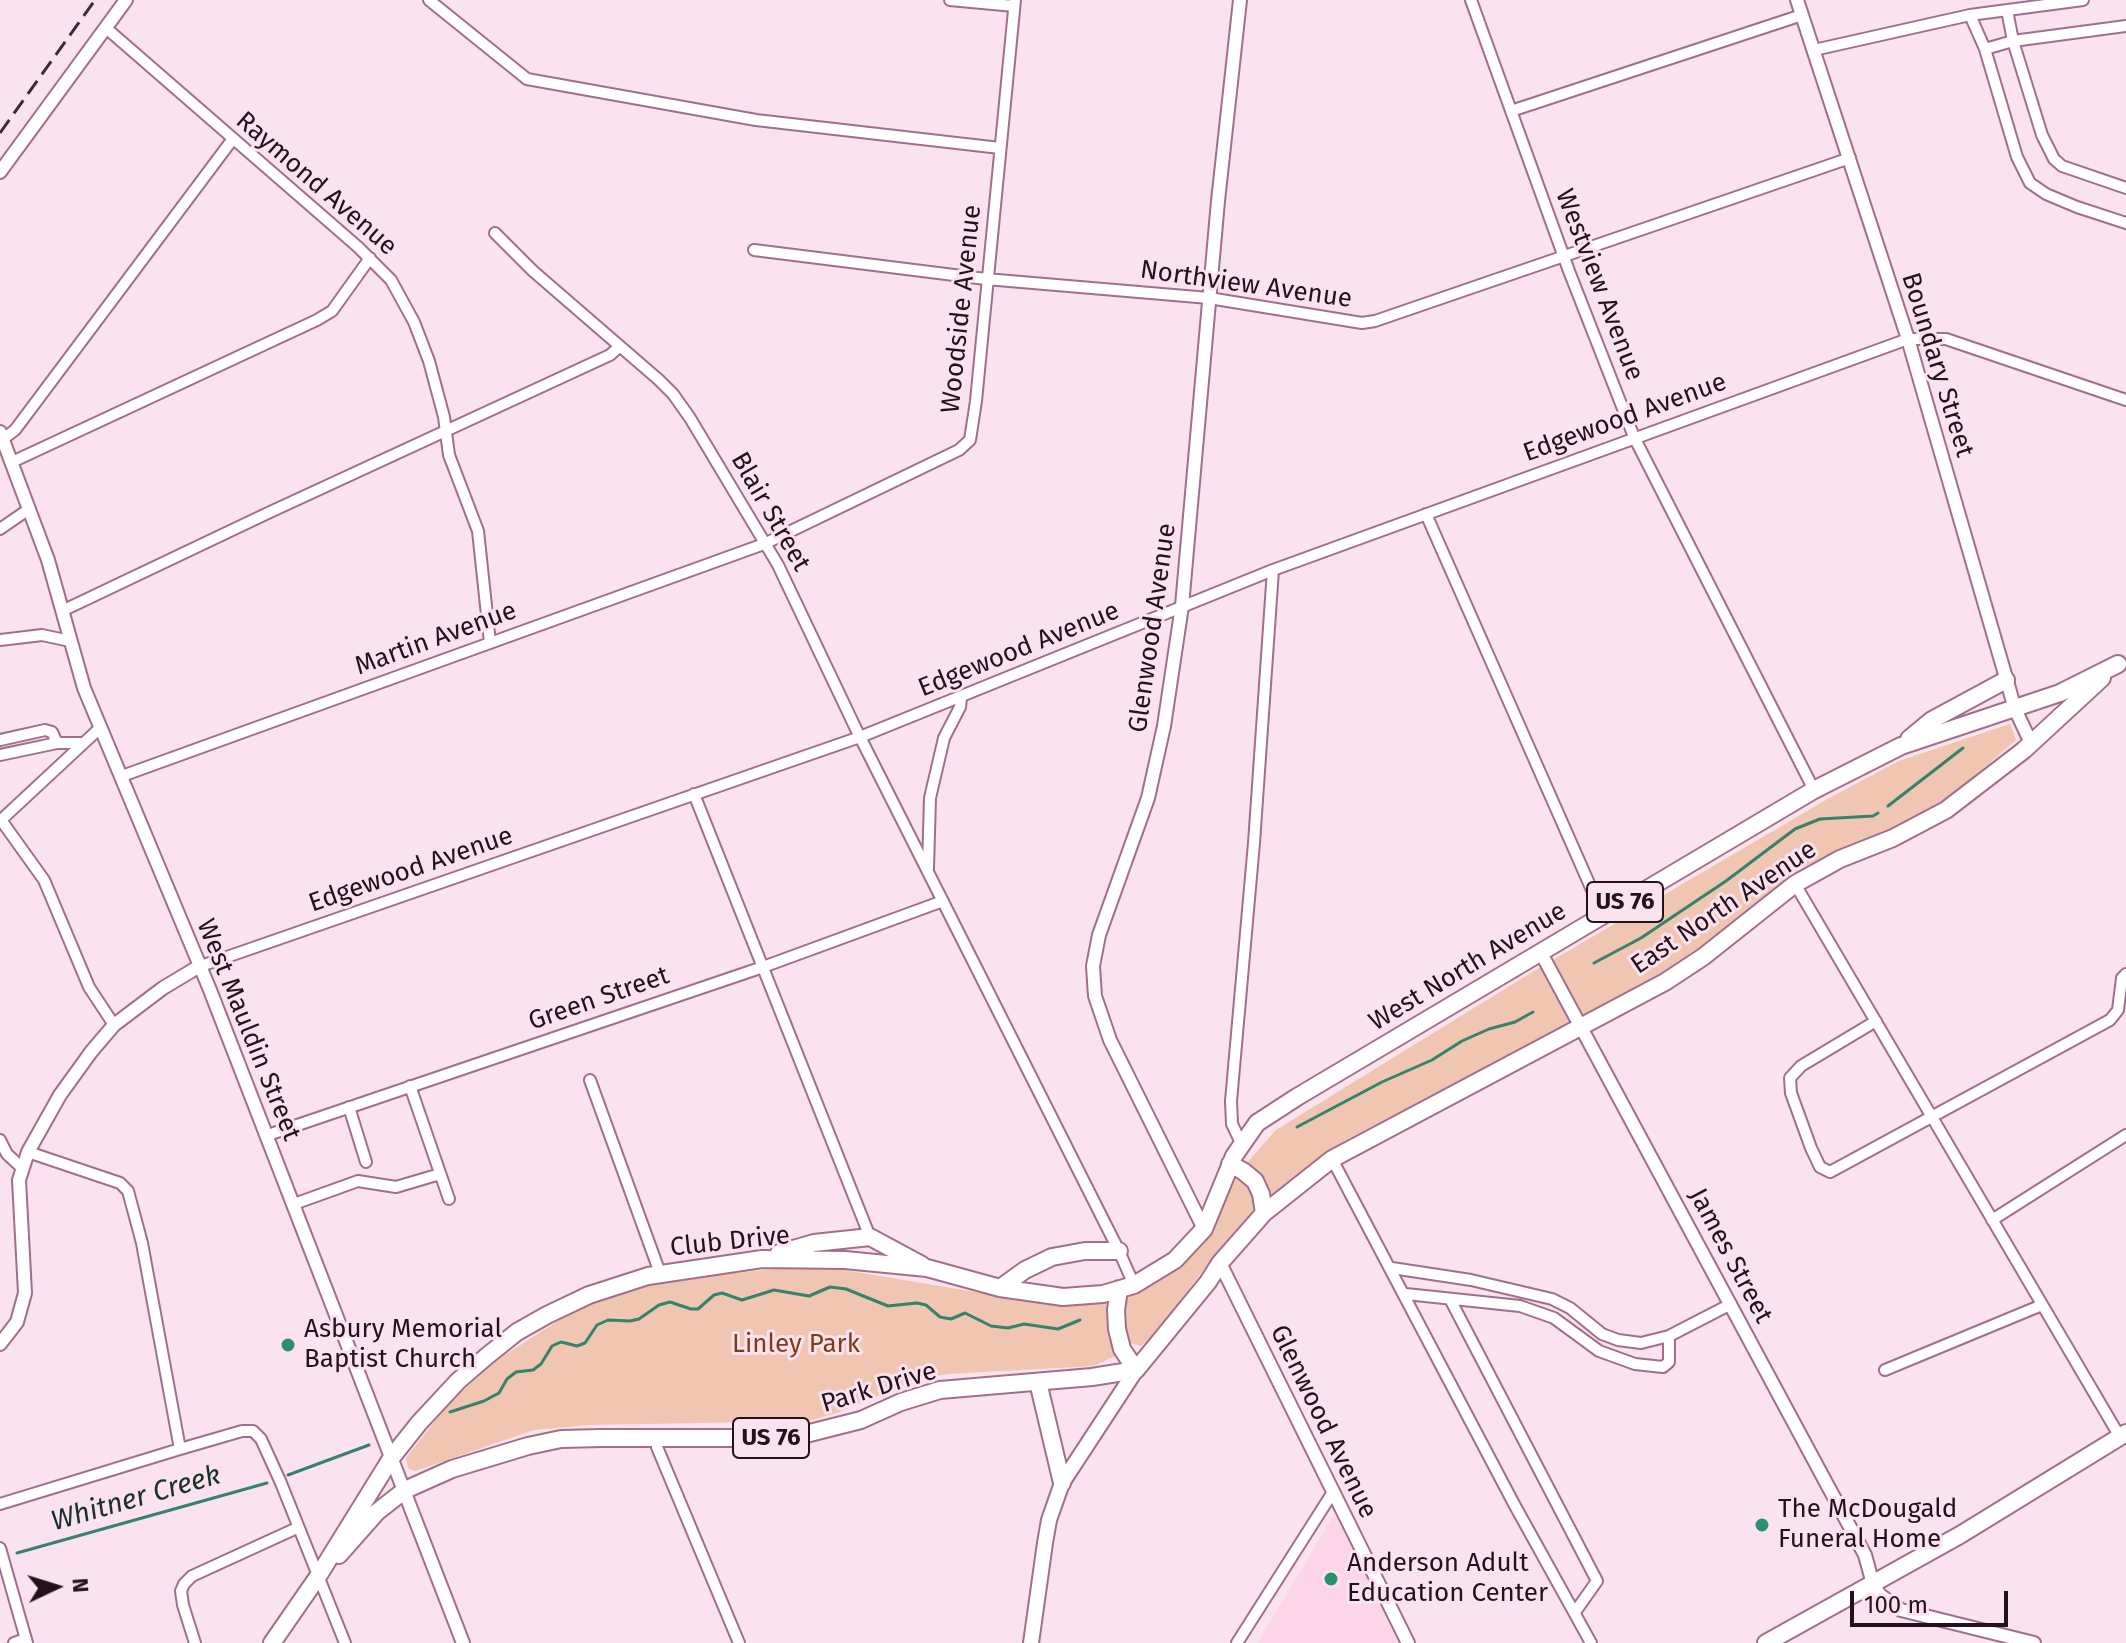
<!DOCTYPE html>
<style>
body{margin:0}
#map{position:relative;width:2126px;height:1643px;overflow:hidden;background:#fae2ee;font-family:"Fira Sans",sans-serif}
canvas{display:block}
.north{position:absolute;left:16px;top:1547px;width:80px;height:80px;-webkit-text-stroke:6px #fae2ee;paint-order:stroke;rotate:86deg;font-size:22px;font-weight:700;line-height:32px;text-align:center;color:#24111c}
.north::after{content:'';display:block;margin:auto;width:28px;height:36px;background:#24111c;clip-path:polygon(50% 0,100% 100%,50% 72%,0 100%)}
.scale{position:absolute;left:1850px;top:1591px;width:158px;height:36px;box-sizing:border-box;border:4px solid #24111c;border-top:0;padding-left:10px;font-size:24px;line-height:28px;white-space:nowrap;color:#24111c;-webkit-text-stroke:6px #fae2ee;paint-order:stroke}
</style>
<div id="map">
<canvas width="2126" height="1643"></canvas>
<div class="north">N</div>
<div class="scale">100 m</div>
</div>
<script>
const c = document.querySelector('canvas').getContext('2d');
c.lineJoin = 'round';
function paint(path, color) { c.fillStyle = color; c.fill(path, 'evenodd'); }
const toPath = rows => new Path2D(rows.map(r => 'M' + r).join(''));
function strokePath(path, color, width, dash) { c.strokeStyle = color; c.lineWidth = width; c.lineCap = dash ? 'butt' : 'round'; c.setLineDash(dash || []); c.stroke(path); }
function write(font, color, halo, rows, align = 'center') {
  c.font = font + ' "Fira Sans",sans-serif'; c.lineWidth = 6; c.setLineDash([]); c.textBaseline = 'middle'; c.strokeStyle = halo; c.fillStyle = color; for (const [text, x, y, turn = 0] of rows) {
    c.save(); c.translate(x, y); c.rotate((+turn || 0) * Math.PI / 180); c.textAlign = isNaN(turn) ? turn : align; if (halo) c.strokeText(text, 0, 0); c.fillText(text, 0, 0); c.restore();
  }
}
const built = toPath([
 [1334,1514,1398,1643,1258,1643]
]);
const green = toPath([
 [2010,724,2016,740,1963,786,1918,818,1856,842,1799,869,1698,955,1561,1030,1345,1140,1274,1197,1247,1163,1276,1130,1529,974,1831,797,1899,761],
 [1235,1175,1251,1189,1257,1210,1213,1257,1154,1335,1141,1346,1129,1343,1124,1329,1123,1309,1128,1296,1184,1263,1199,1248,1212,1229],
 [814,1265,1047,1304,1112,1302,1109,1329,1117,1355,1094,1366,949,1374,921,1378,837,1413,808,1421,588,1425,534,1430,415,1471,408,1468,406,1458,450,1402,500,1358,575,1310,660,1281]
]);
const stream = toPath([
 [1888,806,1963,748],
 [1594,963,1641,938,1726,881,1795,829,1820,819,1873,816,1878,813],
 [1297,1127,1382,1082,1432,1060,1462,1041,1489,1029,1515,1022,1533,1012],
 [450,1412,484,1401,499,1393,507,1379,516,1372,533,1370,541,1364,552,1346,561,1342,577,1346,585,1343,597,1325,608,1320,630,1321,639,1319,659,1305,670,1302,691,1309,698,1309,714,1295,722,1293,742,1300,774,1290,809,1296,830,1287,846,1289,888,1306,917,1303,926,1305,940,1317,951,1319,965,1313,991,1326,1008,1328,1024,1324,1058,1329,1080,1320],
 [288,1475,369,1445],
 [17,1553,267,1483]
]);
const minor = toPath([
 [429,0,527,79,756,120,1000,148],
 [950,0,1014,6],
 [1471,0,1569,271,1634,437,1814,790],
 [2007,10,2013,41,2042,135,2054,159,2062,166,2126,188],
 [1970,15,1985,49,2017,157,2030,183,2046,194,2077,207,2126,223],
 [106,28,358,247,391,280,414,322,429,361,444,417,449,455,478,531,490,643],
 [1985,49,2013,41,2126,26],
 [1814,50,1970,15,2083,0],
 [1511,111,1802,15],
 [495,233,533,271,659,380,673,394,690,418,778,565,856,729,1119,1251,1134,1285],
 [754,250,986,279,1209,298,1362,323,1375,321,1850,158],
 [3,439,15,430,232,140],
 [12,462,317,320,332,311,370,258],
 [1426,514,1603,915],
 [0,529,29,509],
 [64,610,268,513,610,355,619,347],
 [0,640,42,635,70,641],
 [0,740,45,730,52,732,57,743],
 [0,755,57,743,83,743],
 [122,776,764,544,959,450,970,440,976,401,1015,0],
 [694,794,870,1237],
 [1,820,44,880,89,987,114,1025],
 [0,821,101,727],
 [928,868,930,798,944,738,960,707,961,698],
 [1795,884,2120,1437],
 [198,967,860,737,1273,570,1908,339,1946,339,2126,400],
 [1876,1021,1801,1066,1790,1078,1791,1093,1811,1148,1820,1167,1830,1172,2110,1020,2118,1010,2122,978,2126,974],
 [590,1080,660,1273],
 [410,1086,449,1199],
 [349,1107,366,1162],
 [268,1135,763,967,943,901],
 [0,1140,7,1154,21,1167],
 [1242,1145,1232,1124,1231,1101,1254,843,1273,570],
 [28,1152,120,1183,128,1191,142,1243,180,1449],
 [1332,1159,1514,1504,1591,1643],
 [294,1204,358,1181,396,1187,440,1174],
 [1992,1220,2126,1135],
 [1392,1268,1471,1280,1552,1299,1570,1308,1602,1334,1618,1340,1641,1343,1669,1336,1731,1304],
 [1406,1294,1520,1306,1554,1318,1599,1351,1635,1364,1663,1367,1669,1362,1669,1336],
 [1450,1299,1597,1581,1575,1612],
 [1885,1370,2042,1305],
 [656,1438,657,1447,739,1643],
 [0,1504,180,1449,242,1431,253,1431,261,1439,281,1483,345,1643],
 [0,1548,27,1643],
 [14,1643,26,1639],
 [195,1643,183,1605,181,1591,184,1584,192,1576,297,1528],
 [1237,1643,1333,1492]
]);
const tertiary = toPath([
 [1797,0,1908,339,2015,709,2031,743],
 [0,172,126,0],
 [0,432,48,560,84,688,210,990,463,1643],
 [1541,953,1865,1555,1873,1584,1880,1595,1901,1610,2034,1643],
 [1204,1229,1110,1040,1095,996,1093,966,1099,935,1148,798,1164,726,1182,606,1218,201,1240,0],
 [1220,1263,1408,1643],
 [0,1344,17,1322,25,1293,19,1180,28,1152,60,1095,91,1052,114,1025,163,988,198,967]
]);
const secondary = toPath([
 [1031,1643,1045,1543,1049,1520,1062,1483,1136,1370]
]);
const primary = toPath([
 [1909,739,1932,720,2006,680],
 [1230,1164,1243,1171,1255,1181,1261,1194,1264,1213],
 [779,1253,814,1243,870,1237,922,1265],
 [1000,1288,1025,1270,1052,1257,1085,1251,1119,1251],
 [1119,1289,1116,1310,1117,1329,1122,1349,1136,1370],
 [1136,1370,1208,1282,1220,1263,1264,1213,1332,1159,1665,982,1703,957,1795,884,1840,859,1893,838,1946,810,2024,750,2102,678],
 [1038,1382,1062,1483],
 [339,1555,377,1512,405,1490,452,1469,528,1446,561,1439,602,1438,790,1438,861,1420,901,1402,940,1390,1092,1377,1136,1370],
 [272,1643,317,1578,392,1457,419,1423,458,1381,487,1356,517,1332,547,1315,589,1295,648,1276,762,1259,845,1260,927,1268,1000,1288,1063,1297,1103,1294,1134,1285,1175,1260,1204,1229,1234,1156,1257,1123,1297,1097,1814,790,1901,746,2060,693,2118,664],
 [1766,1643,1960,1535,2126,1433]
]);
const rail = toPath([
 [0,133,95,0]
]);
const markers = [
 [288,1345,8,"#2b906c"],
 [1762,1525,8,"#2b906c"],
 [1331,1579,8,"#2b906c"]
];
const shields = [
 [1625,902,76],
 [771,1438,76]
];
const shieldNames = [
 ["US 76",1625,902],
 ["US 76",771,1438]
];
const streetNames = [
 ["Raymond Avenue",316,184,41],
 ["Northview Avenue",1246,285,8],
 ["Westview Avenue",1599,285,69],
 ["Woodside Avenue",962,309,-84],
 ["Boundary Street",1937,365,73],
 ["Edgewood Avenue",1625,418,-20],
 ["Blair Street",770,512,60],
 ["Glenwood Avenue",1153,628,-82],
 ["Martin Avenue",436,639,-20],
 ["Edgewood Avenue",1019,650,-22],
 ["Edgewood Avenue",411,870,-19],
 ["East North Avenue",1724,908,-34],
 ["West North Avenue",1468,967,-31],
 ["Green Street",599,999,-19],
 ["West Mauldin Street",248,1030,68],
 ["Club Drive",730,1242,-6],
 ["James Street",1730,1256,62],
 ["Park Drive",879,1388,-17],
 ["Glenwood Avenue",1323,1422,64]
];
const poiNames = [
 ["Asbury Memorial",304,1330],
 ["Baptist Church",304,1360],
 ["The McDougald",1778,1510],
 ["Funeral Home",1778,1540],
 ["Anderson Adult",1347,1564],
 ["Education Center",1347,1594]
];
const parkNames = [
 ["Linley Park",796,1345]
];
const waterNames = [
 ["Whitner Creek",136,1499,-16]
];
paint(built, '#fcd5e9');
paint(green, '#f0c5b2');
strokePath(stream, '#358368', 3);
strokePath(minor, '#a16f8b', 14);
strokePath(tertiary, '#a16f8b', 16);
strokePath(secondary, '#a16f8b', 18);
strokePath(primary, '#a16f8b', 20);
strokePath(minor, '#fff', 10);
strokePath(tertiary, '#fff', 12);
strokePath(secondary, '#fff', 14);
strokePath(primary, '#fff', 16);
strokePath(rail, '#3e2a35', 3, [16, 8]);
for (const [x, y, r, color] of markers) { const dot = new Path2D(); dot.arc(x, y, r, 0, 2 * Math.PI); c.fillStyle = color; c.fill(dot); strokePath(dot, '#fae2ee', 3); }
for (const [x, y, w] of shields) { const box = new Path2D(); box.roundRect(x - w / 2, y - 20, w, 40, 6); c.fillStyle = '#fae2ee'; c.fill(box); strokePath(box, '#24111c', 2); }
write('bold 24px', '#24111c', null, shieldNames);
write('26px', '#24111c', '#fae2ee', streetNames);
write('26px', '#24111c', '#fae2ee', poiNames, 'left');
write('26px', '#833a13', '#fae2ee', parkNames);
write('italic 28px', '#183227', '#fae2ee', waterNames);
</script>
